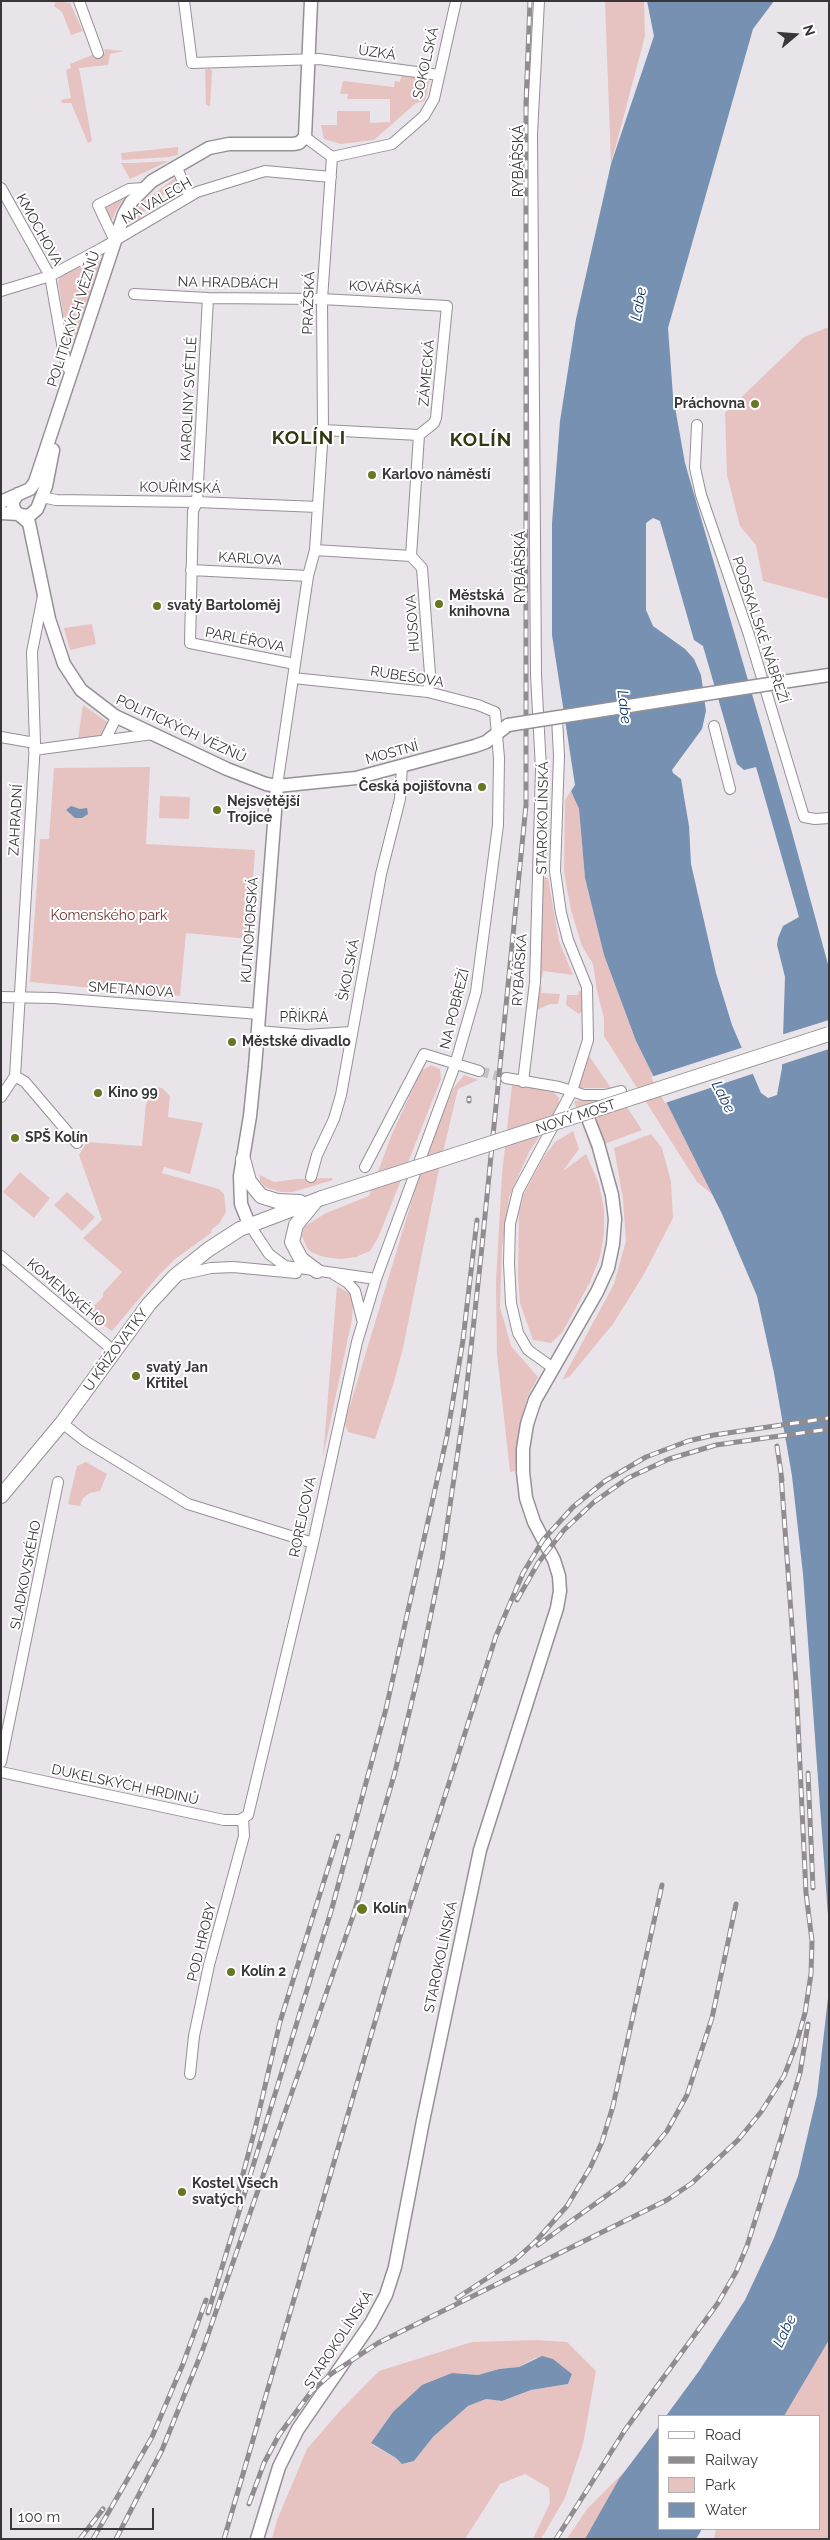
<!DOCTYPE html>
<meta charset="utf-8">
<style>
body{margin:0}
#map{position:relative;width:830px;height:2540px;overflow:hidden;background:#e9e4ea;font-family:Raleway,sans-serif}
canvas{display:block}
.frame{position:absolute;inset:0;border:2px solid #383638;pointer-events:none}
.legend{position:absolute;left:658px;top:2415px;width:162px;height:115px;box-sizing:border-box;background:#fff;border:1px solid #afafaf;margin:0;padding:6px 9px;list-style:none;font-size:15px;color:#383638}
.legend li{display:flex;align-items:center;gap:10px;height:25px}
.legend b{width:25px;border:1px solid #afafaf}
.north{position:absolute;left:770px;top:10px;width:50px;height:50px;-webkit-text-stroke:4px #fff;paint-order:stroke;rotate:72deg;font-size:14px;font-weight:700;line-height:20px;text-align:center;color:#383638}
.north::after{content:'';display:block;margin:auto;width:18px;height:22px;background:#383638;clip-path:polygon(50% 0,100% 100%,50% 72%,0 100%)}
.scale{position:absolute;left:10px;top:2508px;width:144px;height:22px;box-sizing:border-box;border:2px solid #383638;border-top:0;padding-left:6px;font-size:15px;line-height:18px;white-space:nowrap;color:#383638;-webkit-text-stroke:4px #fff;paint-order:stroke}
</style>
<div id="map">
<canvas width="830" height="2540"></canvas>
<div class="frame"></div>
<ul class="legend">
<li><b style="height:6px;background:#fff"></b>Road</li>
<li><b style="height:6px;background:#908c90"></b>Railway</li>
<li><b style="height:14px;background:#e6c3c0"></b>Park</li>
<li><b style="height:14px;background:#7791b3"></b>Water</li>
</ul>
<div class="north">N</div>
<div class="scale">100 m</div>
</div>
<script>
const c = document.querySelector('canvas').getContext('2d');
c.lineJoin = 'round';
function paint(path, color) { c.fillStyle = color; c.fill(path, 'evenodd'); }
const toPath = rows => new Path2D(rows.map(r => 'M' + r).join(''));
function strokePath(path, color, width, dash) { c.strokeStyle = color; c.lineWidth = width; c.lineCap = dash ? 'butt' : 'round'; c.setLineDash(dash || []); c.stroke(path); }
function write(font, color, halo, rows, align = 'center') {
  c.font = font + ' Raleway,sans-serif'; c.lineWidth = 4; c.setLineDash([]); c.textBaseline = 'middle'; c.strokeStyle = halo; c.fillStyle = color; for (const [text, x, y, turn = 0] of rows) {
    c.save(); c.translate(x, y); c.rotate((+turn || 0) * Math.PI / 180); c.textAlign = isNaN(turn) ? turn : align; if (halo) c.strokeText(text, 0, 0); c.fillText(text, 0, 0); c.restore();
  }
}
const green = toPath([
 [56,1,70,3,83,31,71,35,62,12,54,6],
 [605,1,644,1,645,36,611,164],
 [104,49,124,51,110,54,108,65,79,68,92,141,88,143,71,103,62,103,61,100,71,98,66,70,71,68,70,64,92,55,105,53],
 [210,68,212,71,210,107,206,104,205,70],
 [402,73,430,78,425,101,416,103,374,140,341,144,324,139,321,125,337,125,337,111,370,111,370,123,390,122,390,99,347,99,348,94,340,94,343,81,394,87,395,81,400,82],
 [178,147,178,155,169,157,122,160,121,153],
 [169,161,130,179,121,163,134,163],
 [178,176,182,184,149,204,140,219,136,222,134,220,134,214,144,201],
 [127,194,117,209,111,222,105,211,105,206],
 [94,256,98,257,102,263,76,342,73,343,67,339,58,281,62,274],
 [829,327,829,599,763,581,756,545,740,526,727,475,725,413,804,337],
 [92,624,96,644,70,650,64,628],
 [83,705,110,724,104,735,78,739],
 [150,767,146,844,255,850,249,939,186,933,180,996,30,982,40,839,49,839,54,768],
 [571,791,579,809,585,878,604,955,636,1041,713,1195,697,1182,604,1036,604,1018,597,991,593,964,582,946,571,910,564,872,565,800],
 [160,796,190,797,189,819,159,818],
 [543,877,548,878,559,941,573,975,543,971,542,978,539,975],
 [542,986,541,993,560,994,558,1004,550,1004,537,1010,539,988],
 [579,991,582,991,585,1009,579,1014,566,1005,567,995,578,995],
 [587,1053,611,1088,579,1088],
 [431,1065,440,1069,441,1079,378,1238,370,1251,356,1257,341,1259,324,1257,311,1252,307,1248,302,1236,304,1227,326,1213,369,1196,392,1134,421,1071],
 [464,1075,478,1080,458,1089,439,1169,403,1348,394,1382,375,1439,348,1432,345,1424,348,1412,428,1147,453,1089],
 [512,1085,553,1091,559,1098,558,1109,529,1152,509,1197,502,1248,500,1307,511,1346,538,1377,527,1398,518,1432,515,1471,510,1472,497,1354,496,1281,502,1174],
 [154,1087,162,1088,170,1096,168,1117,203,1123,190,1174,164,1167,162,1173,219,1189,224,1194,226,1212,219,1224,212,1229,211,1233,175,1259,159,1275,112,1331,87,1313,103,1297,103,1293,122,1272,83,1238,102,1220,79,1155,87,1142,142,1146,146,1104],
 [619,1095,642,1130,591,1149,574,1101],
 [573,1131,579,1149,563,1171,586,1154,599,1184,604,1210,604,1234,600,1257,590,1282,562,1333,551,1343,533,1340,520,1303,518,1276,519,1213,524,1194,543,1158,555,1142],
 [651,1134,662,1148,671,1182,673,1218,644,1274,613,1324,570,1376,562,1380,614,1284,626,1241,623,1199,614,1148],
 [20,1172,50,1198,34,1218,3,1192],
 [260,1175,274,1182,297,1179,332,1178,333,1180,293,1192,281,1192,265,1187,260,1181],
 [67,1192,95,1217,82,1231,54,1205],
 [337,1286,350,1294,353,1302,352,1319,323,1457],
 [86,1462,107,1474,100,1491,90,1493,83,1498,80,1506,68,1504,77,1466],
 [537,2340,567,2342,596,2371,583,2444,565,2498,541,2539,533,2539,550,2503,549,2488,525,2474,500,2484,465,2539,272,2539,277,2520,307,2449,339,2412,379,2371,472,2342],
 [535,2358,553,2359,572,2374,568,2384,531,2390,502,2401,486,2399,468,2406,433,2437,414,2461,402,2464,396,2458,371,2444,452,2373,478,2375,499,2369,519,2367],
 [829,2340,829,2539,714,2539,716,2529,819,2529,819,2416,784,2416],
 [627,2469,585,2539,567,2539,587,2509]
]);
const water = toPath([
 [647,1,774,1,753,29,668,328,673,396,685,463,790,825,829,968,829,1929,803,1574,792,1476,774,1373,757,1296,722,1214,636,1041,604,955,585,878,579,809,571,791,575,785,552,635,552,523,560,421,576,319,611,164,654,36],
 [653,518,660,521,694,640,703,646,737,764,744,770,756,767,799,917,783,926,778,938,777,945,785,977,782,1068,777,1095,768,1098,761,1093,732,1025,716,973,691,864,689,826,681,779,673,773,672,770,702,729,706,711,701,675,694,659,685,649,653,626,646,610,646,523],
 [71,806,80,809,87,808,88,814,82,818,75,818,66,810],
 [829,1989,829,2340,784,2416,666,2416,699,2371,745,2300,774,2238,798,2176,817,2095],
 [542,2356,553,2359,572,2374,568,2384,531,2390,502,2401,486,2399,468,2406,433,2437,414,2461,402,2464,396,2458,371,2443,393,2412,422,2385,452,2373,478,2375,499,2369,519,2367],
 [659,2426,659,2529,702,2529,696,2539,585,2539,619,2479]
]);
const pier = toPath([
 [829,1020,829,1049,780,1065,781,1035],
 [744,1047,755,1073,665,1103,651,1077]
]);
const minorTunnel = toPath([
 [479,1071,506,1078]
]);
const minor = toPath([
 [79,1,98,53],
 [184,1,192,63,319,59,439,75],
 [305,137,332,157],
 [332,157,392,144,424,116,434,99,456,1],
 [176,166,189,195],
 [1,188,50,276,62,344,67,367,72,372],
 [115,241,98,205,129,189,144,188],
 [1,291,50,276,104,247,197,192,265,171,331,177],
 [134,294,208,298,322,299,447,306,436,418,434,423,419,435],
 [208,298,197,502,193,511,190,643,295,664],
 [697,425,695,468,701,495,749,635,804,817,815,819,829,818],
 [323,430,419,435,411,556],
 [42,497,56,500,197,502,318,507],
 [315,550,411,556],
 [411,556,422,568,430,674,428,692],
 [191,570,308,576],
 [714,726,730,789],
 [1,737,35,743],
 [105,740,114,722,115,716],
 [34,750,153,734],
 [277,786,308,576,315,550,323,430,322,299,332,157],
 [1,997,54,998,259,1014],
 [258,1031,306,1035,351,1032],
 [15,1076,25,1082,77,1143],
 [506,1078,559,1087,584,1095,605,1095,621,1091],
 [523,1082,535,982,541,769,536,675,532,134,539,1],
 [1,1097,15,1076,35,743,32,652,43,596],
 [365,1167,424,1054,479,1071],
 [311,1177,317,1155,334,1119,341,1095,381,874,400,799,402,766],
 [249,1224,269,1254,285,1266,376,1279],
 [1,1256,114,1351],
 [179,1275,211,1268,233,1267,296,1273],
 [335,1275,348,1283,355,1291,362,1319],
 [553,1368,528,1350,518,1333,511,1303,509,1263,510,1224,518,1191,572,1091,588,1040,587,987,568,940,561,913,555,871,559,756,557,717],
 [62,1423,85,1441,188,1504,313,1543],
 [1,1762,58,1482],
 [1,1772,224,1820,240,1820,248,1815,313,1543,357,1342,376,1279,455,1065,476,992,498,825,499,758,495,712,478,705,428,692,293,678],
 [190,2074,194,2036,209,1965,244,1836,243,1818]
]);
const tertiary = toPath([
 [18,494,13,501,13,506,15,511,29,523,49,619,64,664,81,690,115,716,227,769,266,784,277,786,356,778,475,746,486,742,508,725],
 [1,502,30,489,35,482,124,214,131,202,152,181,209,148,229,144,293,144,299,143,305,137,311,1],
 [1,513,19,514],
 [20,515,29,516,37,509,46,486,53,450],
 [782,682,829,675],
 [249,1224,241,1204,240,1176,250,1116,255,1067,277,786],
 [257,2539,279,2467,298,2429,371,2323,386,2295,395,2267,423,2121,480,1850,557,1608,560,1591,559,1576,554,1560,534,1522,526,1498,523,1472,523,1449,527,1424,535,1400,597,1292,608,1268,613,1244,615,1219,612,1195,598,1144,586,1113]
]);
const secondary = toPath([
 [243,1159,249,1181,261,1196,277,1201,300,1202],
 [314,1203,296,1225,292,1242,301,1259,317,1271],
 [1,1496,62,1423,149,1304,175,1276,209,1249,240,1229,322,1198]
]);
const rail = toPath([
 [469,1101,469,1098],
 [777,1446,782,1480],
 [517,1600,538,1563,564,1530,594,1502,628,1478,669,1459,716,1445,829,1429],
 [808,1773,813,1888],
 [235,2204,255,2129,280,2022,338,1836],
 [538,2245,624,2183,667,2131,687,2095,712,2018,736,1904],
 [457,2298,515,2260,536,2241,567,2206,590,2168,602,2142,613,2106,662,1885],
 [208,2313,332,1908,386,1709,447,1436,463,1340,477,1220],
 [249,2504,264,2463,279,2435,311,2392,331,2374,378,2343,667,2200,692,2183,738,2140,761,2112,784,2076,796,2045,805,2013,811,1974,812,1941,806,1893,796,1682,781,1474],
 [80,2539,103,2509],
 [93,2539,152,2437,183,2364,206,2300],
 [116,2539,162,2450,203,2349,354,1913,395,1772,421,1663,442,1560,465,1403,481,1256,526,805,526,103,530,1],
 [224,2539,398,1943,496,1636,523,1573,543,1540,573,1507,605,1481,646,1457,688,1441,714,1435,829,1418],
 [556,2539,625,2430,718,2303,736,2272,747,2246,781,2138,800,2073,808,2024]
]);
const tertiaryBridge = toPath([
 [508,725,782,682]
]);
const secondaryBridge = toPath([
 [322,1198,829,1034]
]);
const markers = [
 [755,404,5,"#677623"],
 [372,475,5,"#677623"],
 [439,604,5,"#677623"],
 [157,606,5,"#677623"],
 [482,787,5,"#677623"],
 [217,810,5,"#677623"],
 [232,1042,5,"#677623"],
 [98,1093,5,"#677623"],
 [15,1138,5,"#677623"],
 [136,1376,5,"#677623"],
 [362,1909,6,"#677623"],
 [231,1972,5,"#677623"],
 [182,2192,5,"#677623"]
];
const streetNames = [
 ["ÚZKÁ",377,53,8],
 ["SOKOLSKÁ",426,63,-77],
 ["RYBÁŘSKÁ",519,161,-90],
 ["NA VALECH",157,201,-30],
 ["KMOCHOVA",39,230,61],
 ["NA HRADBÁCH",228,283,1],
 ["KOVÁŘSKÁ",385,288,3],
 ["PRAŽSKÁ",309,303,-88],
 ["POLITICKÝCH VĚZŇŮ",74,319,-72],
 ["ZÁMECKÁ",427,373,-85],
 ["KAROLINY SVĚTLÉ",189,399,-87],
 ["KOUŘIMSKÁ",180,488,1],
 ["KARLOVA",250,559,3],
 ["RYBÁŘSKÁ",521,567,-90],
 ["HUSOVA",413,623,-94],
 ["PODSKALSKÉ NÁBŘEŽÍ",760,630,72],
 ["PARLÉŘOVA",245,640,11],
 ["RUBEŠOVA",407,677,9],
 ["POLITICKÝCH VĚZŇŮ",181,729,25],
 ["MOSTNÍ",392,753,-15],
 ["STAROKOLÍNSKÁ",543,818,-89],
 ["ZAHRADNÍ",16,820,-87],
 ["KUTNOHORSKÁ",250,930,-86],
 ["ŠKOLSKÁ",349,970,-79],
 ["RYBÁŘSKÁ",520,970,-86],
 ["SMETANOVA",131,990,4],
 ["NA POBŘEŽÍ",455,1009,-76],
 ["PŘÍKRÁ",304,1018],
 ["NOVÝ MOST",576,1117,-18],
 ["KOMENSKÉHO",66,1293,40],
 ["U KŘIŽOVATKY",116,1350,-54],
 ["ROREJCOVA",303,1517,-78],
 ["SLADKOVSKÉHO",26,1575,-79],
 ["DUKELSKÝCH HRDINŮ",125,1785,12],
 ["POD HROBY",202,1942,-76],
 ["STAROKOLÍNSKÁ",441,1957,-78],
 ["STAROKOLÍNSKÁ",339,2340,-57]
];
const poiNames = [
 ["Práchovna",745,404,"right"],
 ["Karlovo náměstí",382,475],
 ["Městská",449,596],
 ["knihovna",449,612],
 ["svatý Bartoloměj",167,606],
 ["Česká pojišťovna",472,787,"right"],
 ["Nejsvětější",227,802],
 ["Trojice",227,818],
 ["Městské divadlo",242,1042],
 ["Kino 99",108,1093],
 ["SPŠ Kolín",25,1138],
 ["svatý Jan",146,1368],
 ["Křtitel",146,1384],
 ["Kolín",373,1909],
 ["Kolín 2",241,1972],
 ["Kostel Všech",192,2184],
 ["svatých",192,2200]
];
const parkNames = [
 ["Komenského park",109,916]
];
const waterNames = [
 ["Labe",639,304,-80],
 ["Labe",624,707,83],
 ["Labe",723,1097,63],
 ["Labe",785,2331,-64]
];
const districtNames = [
 ["KOLÍN I",309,438],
 ["KOLÍN",481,440]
];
paint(green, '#e6c3c0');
paint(water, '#7791b3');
paint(pier, '#e9e4ea');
strokePath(minorTunnel, '#c6c1c6', 10, [10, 5]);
strokePath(minor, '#959096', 12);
strokePath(tertiary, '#959096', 15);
strokePath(secondary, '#959096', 16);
strokePath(minor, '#fff', 10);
strokePath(tertiary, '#fff', 12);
strokePath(secondary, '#fff', 14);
strokePath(rail, '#908c90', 5);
strokePath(rail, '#fff', 3, [9]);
strokePath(tertiaryBridge, '#959096', 15, []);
strokePath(secondaryBridge, '#959096', 16, []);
strokePath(tertiaryBridge, '#fff', 12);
strokePath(secondaryBridge, '#fff', 14);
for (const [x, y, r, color] of markers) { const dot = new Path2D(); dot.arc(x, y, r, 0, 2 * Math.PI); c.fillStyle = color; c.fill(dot); strokePath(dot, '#fff', 2); }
write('14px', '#383638', '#fff', streetNames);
write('bold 14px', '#383638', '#fff', poiNames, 'left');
write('14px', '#713231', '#fff', parkNames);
write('italic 15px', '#163b68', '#fff', waterNames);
c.letterSpacing = '1px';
write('bold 19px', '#313912', '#fff', districtNames);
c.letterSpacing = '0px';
</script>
